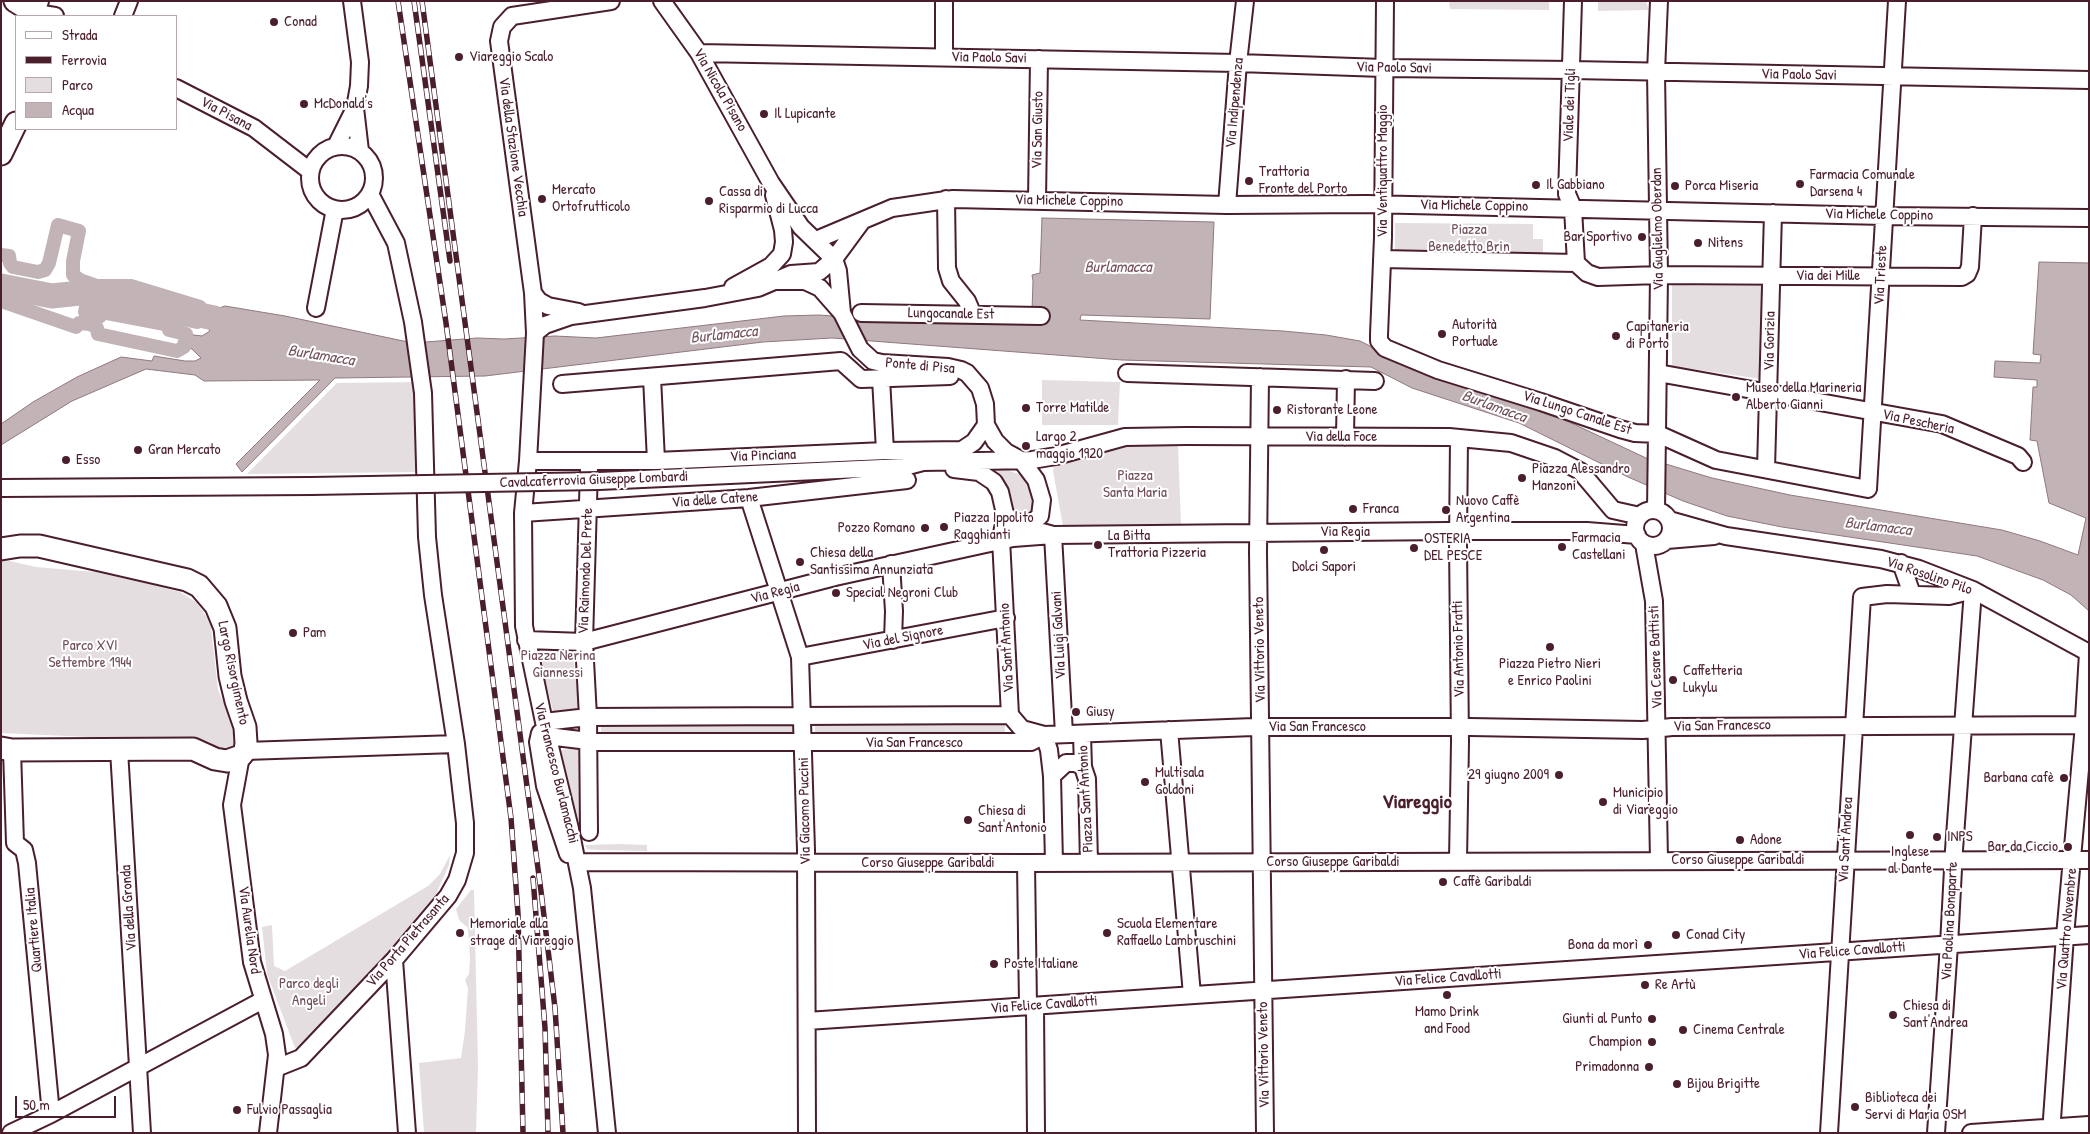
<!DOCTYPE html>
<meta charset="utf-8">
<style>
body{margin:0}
#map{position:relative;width:2090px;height:1134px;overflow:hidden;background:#fff;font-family:"Patrick Hand",sans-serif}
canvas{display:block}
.frame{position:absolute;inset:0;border:2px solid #4a1f2b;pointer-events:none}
.legend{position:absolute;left:15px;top:15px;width:162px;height:115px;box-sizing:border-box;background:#fff;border:1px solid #b7a5aa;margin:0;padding:6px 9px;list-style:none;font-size:15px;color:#4a1f2b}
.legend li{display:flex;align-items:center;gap:10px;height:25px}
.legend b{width:25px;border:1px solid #b7a5aa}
.scale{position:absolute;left:15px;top:1096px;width:101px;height:22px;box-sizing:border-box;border:2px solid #4a1f2b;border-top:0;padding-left:6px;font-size:15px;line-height:18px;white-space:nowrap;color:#4a1f2b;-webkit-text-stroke:4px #fff;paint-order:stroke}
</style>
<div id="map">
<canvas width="2090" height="1134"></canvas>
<div class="frame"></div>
<ul class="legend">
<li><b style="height:6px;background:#fff"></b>Strada</li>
<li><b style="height:6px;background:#4a1f2b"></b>Ferrovia</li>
<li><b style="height:14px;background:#e5dee0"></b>Parco</li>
<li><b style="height:14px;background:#c1b3b6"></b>Acqua</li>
</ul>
<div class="scale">50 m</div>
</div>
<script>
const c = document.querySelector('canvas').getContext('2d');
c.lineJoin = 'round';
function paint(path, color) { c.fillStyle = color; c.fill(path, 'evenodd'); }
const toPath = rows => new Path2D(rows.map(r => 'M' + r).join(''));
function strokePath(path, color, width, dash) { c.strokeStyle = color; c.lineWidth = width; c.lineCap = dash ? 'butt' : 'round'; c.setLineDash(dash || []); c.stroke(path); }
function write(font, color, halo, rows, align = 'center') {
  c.font = font + ' "Patrick Hand",sans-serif'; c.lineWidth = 4; c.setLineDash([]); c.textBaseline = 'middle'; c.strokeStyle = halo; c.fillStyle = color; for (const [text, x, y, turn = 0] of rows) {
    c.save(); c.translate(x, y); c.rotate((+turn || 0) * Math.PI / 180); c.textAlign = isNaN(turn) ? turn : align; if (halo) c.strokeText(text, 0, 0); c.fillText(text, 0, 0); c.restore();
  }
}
const green = toPath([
 [1449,1,1549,1,1549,10,1450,9],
 [1598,1,1646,1,1649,10,1598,11],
 [1395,223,1533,224,1533,239,1543,239,1543,255,1395,253],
 [1672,285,1762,286,1761,379,1672,366],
 [1042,380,1120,382,1118,425,1042,425],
 [420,382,420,472,247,474,337,383],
 [1130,445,1178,445,1181,524,1063,526,1053,471,1054,466],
 [993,465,1024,476,1029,482,1034,501,1033,515,1015,516,1005,486,991,469],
 [1,559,36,567,95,572,153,585,180,592,196,602,206,616,211,627,218,690,235,730,234,745,226,750,221,749,209,742,195,737,177,741,1,733],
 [537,648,572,648,580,712,561,714,553,711],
 [1005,721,1005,733,815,735,815,722],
 [795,722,796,735,601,738,601,724],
 [580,748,582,834,578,834,560,750],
 [620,844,647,845,647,851,596,850,587,849,585,845],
 [450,855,449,865,433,901,306,1044,295,1048,267,974,262,927,272,925,274,966,285,971,428,886,440,874],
 [471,890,474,890,478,1066,476,1133,424,1133,419,1063,461,1058,465,1031,468,988,465,980,469,974,470,959,468,928,459,920,456,909]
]);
const water = toPath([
 [1042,218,1214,222,1210,319,1081,315,1080,320,1283,331,1326,335,1360,341,1388,355,1535,406,1646,458,1712,478,1790,495,2002,530,2040,541,2078,555,2086,518,2049,503,2037,441,2030,440,2033,387,2037,387,2037,380,1994,377,1995,361,2040,363,2041,355,2033,354,2039,262,2089,263,2089,611,2071,595,2043,580,1977,556,1782,527,1727,516,1683,501,1628,477,1519,423,1412,388,1371,367,1122,360,832,338,763,342,485,376,335,378,242,472,236,464,320,380,204,381,195,375,146,369,72,401,1,445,1,424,33,402,77,377,121,357,152,361,154,356,185,361,195,361,201,358,192,349,184,347,186,334,202,336,210,331,205,324,197,322,200,307,216,309,225,306,285,316,413,343,477,338,504,339,555,336,596,338,784,316,819,315,896,321,1032,311,1033,281,1032,275,1040,273,1042,218]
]);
const canal = toPath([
 [1,255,9,256,10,263,13,267,38,272,45,270,49,263,58,225,79,231,73,261,73,275,80,280,97,286,131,286,200,307,197,322,104,302,89,302,86,307,85,312,100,316,102,312,170,325,169,330,186,334,184,347,177,351,98,334,97,328,90,324,79,323,76,327,1,301]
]);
const river = toPath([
 [1,286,52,296,89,292,214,318,230,327]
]);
const minor = toPath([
 [40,1,36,13,55,16],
 [352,1,360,62,359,86,355,108,360,151],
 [662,1,699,53,771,183,801,227,834,259,838,271,842,313],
 [1385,1,1383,237,1379,335,1379,341,1385,348,1438,370,1541,402,1620,429,1635,433,1658,434,1716,460,1868,489,1897,1],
 [1573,1,1567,194,1573,208,1576,263,1587,273,1598,277,1659,275,1962,277,1967,274,1970,267,1973,216],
 [123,16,129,1],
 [699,53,1238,63,1383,68,1572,70,2089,80],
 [944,57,944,1],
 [176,88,254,128,310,171],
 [336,146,355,108],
 '310 178a32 32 0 1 1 64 0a32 32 0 1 1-64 0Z',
 [946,199,947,268,951,281,967,301,970,308,970,315],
 [1037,201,1039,59],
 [1227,205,1238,63,1245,1],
 [816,240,892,208,953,199,1227,205,1367,204,1884,216,2089,218],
 [1382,259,1576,263],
 [777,281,805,281,820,288,842,313,860,349,873,361,882,363,948,367,961,370,967,373,980,388,985,404,986,425,995,441,1006,452,1021,460,1036,480,1042,500,1040,516,1029,525,1024,527,1015,524,1005,514,1000,492,994,482,979,472,954,469],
 [733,287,771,266,782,254,784,242,783,230,774,195],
 [533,293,539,301,548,306,579,312],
 [316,308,335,209],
 [861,313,1041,316],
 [535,333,545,325,571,316,705,298,758,288,791,274,819,272,834,259,862,221],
 [1127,373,1375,381],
 [1658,373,1942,424,2018,456,2023,462],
 [652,377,656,461],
 [1260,377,1258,552,1265,1133],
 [881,378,885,451],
 [562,384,841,361,861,379,950,376],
 [1345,437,1346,379],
 [953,452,962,450,974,442,986,425],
 [528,461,656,461,885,451,963,450],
 [589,468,584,642,588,717,589,832],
 [1766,469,1773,213],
 [599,481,904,467,923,462,1032,460,1056,456,1125,437,1186,436,1449,437,1511,443,1555,458,1580,471,1613,510,1640,516],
 [1,488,311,486],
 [749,498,800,657,806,850,807,1133],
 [1656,510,1659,275,1656,72,1659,1],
 '1635 528a18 18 0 1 1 36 0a18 18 0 1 1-36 0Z',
 [523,513,749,498,907,480],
 [1669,520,1726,536,1881,559,1919,569,1973,590,2089,653],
 [1003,528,1001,539,1010,715,1022,729,1044,735,1049,750,1052,776,1054,863],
 [1042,532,1053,535,1064,734],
 [1667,540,1714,536],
 [1644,544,1654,601,1659,860],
 [1901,563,1912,594],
 [891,564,894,611,893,640],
 [526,640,584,642,835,577,1013,538,1053,535,1448,531,1587,531,1637,535],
 [800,657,1006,618],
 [544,722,588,717,1010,715],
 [1169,730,1192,995],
 [540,733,538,742,545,786,568,854],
 [1082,735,1083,767,1087,779,1089,863],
 [547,736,597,742,1031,742,1044,735,1254,727,1470,727,1643,730,1672,727,2089,725],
 [12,750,15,843,24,850,27,863,51,1114],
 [119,750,142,1133],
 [245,751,456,744],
 [241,756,232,805,252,962,274,1034,277,1055,268,1133],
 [1052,776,1066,763,1076,763,1083,767],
 [1458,861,1460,742,1458,542,1459,438],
 [578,862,1026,863,2089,860],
 [1026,863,1028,1006],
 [394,960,407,1133],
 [1035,1006,1036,1133],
 [807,1021,2089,935],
 [276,1068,301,1058,394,960,448,896,457,880,465,853,465,823,456,744,433,595,427,537,423,393,413,322,396,243,370,194],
 [11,1133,51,1114,263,1000],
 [607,1133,582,888,570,829,544,722,524,626,523,513,528,461,535,333,533,293,499,41,502,27,512,16,611,1],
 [1829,1133,1862,597,1887,594,1949,596,1973,590],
 [1936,1133,1949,945,1954,850,1973,590],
 [1971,1133,2089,1125],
 [2051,1133,2065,936,2083,736,2088,653]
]);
const major = toPath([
 [15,1,39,16],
 [1,154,16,123],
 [1,549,20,546,39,546,187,580,199,586,216,606,225,628,230,676,236,701,245,727,246,743,245,751,241,756,227,761,215,759,193,749,12,750,1,748]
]);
const rail = toPath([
 [398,1,446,323,511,818,518,914,523,1133],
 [414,1,450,261],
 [422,1,541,891,555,1008,563,1133],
 [533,878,545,1028,548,1133]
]);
const minorBridge = toPath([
 [311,486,599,481]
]);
const markers = [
 [274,22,5,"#4a1f2b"],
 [459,57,5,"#4a1f2b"],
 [304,104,5,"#4a1f2b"],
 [764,114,5,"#4a1f2b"],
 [1249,181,5,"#4a1f2b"],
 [1800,184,5,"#4a1f2b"],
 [1536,185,5,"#4a1f2b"],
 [1675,186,5,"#4a1f2b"],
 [542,199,5,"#4a1f2b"],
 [709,201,5,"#4a1f2b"],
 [1642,237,5,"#4a1f2b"],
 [1698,243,5,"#4a1f2b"],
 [1442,334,5,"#4a1f2b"],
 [1616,336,5,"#4a1f2b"],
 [1736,397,5,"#4a1f2b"],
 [1026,408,5,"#4a1f2b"],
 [1277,410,5,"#4a1f2b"],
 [1026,446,5,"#4a1f2b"],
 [138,450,5,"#4a1f2b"],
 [66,460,5,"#4a1f2b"],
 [1522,478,5,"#4a1f2b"],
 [1353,509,5,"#4a1f2b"],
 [1446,510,5,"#4a1f2b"],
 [944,527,5,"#4a1f2b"],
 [925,528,5,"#4a1f2b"],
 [1098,545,5,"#4a1f2b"],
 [1562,547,5,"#4a1f2b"],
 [1414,548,5,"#4a1f2b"],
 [1324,550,5,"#4a1f2b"],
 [800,562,5,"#4a1f2b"],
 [836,593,5,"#4a1f2b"],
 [293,633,5,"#4a1f2b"],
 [1550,647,5,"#4a1f2b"],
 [1673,680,5,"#4a1f2b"],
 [1076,712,5,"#4a1f2b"],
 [1559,775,5,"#4a1f2b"],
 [2064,778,5,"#4a1f2b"],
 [1145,782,5,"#4a1f2b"],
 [1603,802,5,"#4a1f2b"],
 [968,820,5,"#4a1f2b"],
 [1910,835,5,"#4a1f2b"],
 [1937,837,5,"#4a1f2b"],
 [1740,840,5,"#4a1f2b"],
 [2068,847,5,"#4a1f2b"],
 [1443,882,5,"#4a1f2b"],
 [460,933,5,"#4a1f2b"],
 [1107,933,5,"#4a1f2b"],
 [1676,935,5,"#4a1f2b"],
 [1648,945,5,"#4a1f2b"],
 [994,964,5,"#4a1f2b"],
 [1645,985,5,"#4a1f2b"],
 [1447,995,5,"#4a1f2b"],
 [1893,1015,5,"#4a1f2b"],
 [1652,1019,5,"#4a1f2b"],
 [1683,1030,5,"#4a1f2b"],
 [1652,1042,5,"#4a1f2b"],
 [1649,1067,5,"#4a1f2b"],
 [1677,1084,5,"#4a1f2b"],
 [1855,1107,5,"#4a1f2b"],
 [237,1110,5,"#4a1f2b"]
];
const poiNames = [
 ["Conad",284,22],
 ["Viareggio Scalo",469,57],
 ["McDonald's",314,104],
 ["Il Lupicante",774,114],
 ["Trattoria",1259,172],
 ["Fronte del Porto",1259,189],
 ["Farmacia Comunale",1810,175],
 ["Darsena 4",1810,192],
 ["Il Gabbiano",1546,185],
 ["Porca Miseria",1685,186],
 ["Mercato",552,190],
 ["Ortofrutticolo",552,207],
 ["Cassa di",719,192],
 ["Risparmio di Lucca",719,209],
 ["Bar Sportivo",1632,237,"right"],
 ["Nitens",1708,243],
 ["Autorità",1452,325],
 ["Portuale",1452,342],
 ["Capitaneria",1626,327],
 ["di Porto",1626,344],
 ["Museo della Marineria",1746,388],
 ["Alberto Gianni",1746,405],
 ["Torre Matilde",1036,408],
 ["Ristorante Leone",1287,410],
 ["Largo 2",1036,437],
 ["maggio 1920",1036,454],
 ["Gran Mercato",148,450],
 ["Esso",76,460],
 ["Piazza Alessandro",1532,469],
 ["Manzoni",1532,486],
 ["Nuovo Caffè",1456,501],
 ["Argentina",1456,518],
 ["Franca",1363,509],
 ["Piazza Ippolito",954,518],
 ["Ragghianti",954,535],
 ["Pozzo Romano",915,528,"right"],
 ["La Bitta",1108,536],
 ["Trattoria Pizzeria",1108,553],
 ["Farmacia",1572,538],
 ["Castellani",1572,555],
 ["OSTERIA",1424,539],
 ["DEL PESCE",1424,556],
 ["Chiesa della",810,553],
 ["Santissima Annunziata",810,570],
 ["Dolci Sapori",1324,567,"center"],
 ["Special Negroni Club",846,593],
 ["Pam",303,633],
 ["Piazza Pietro Nieri",1550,664,"center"],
 ["e Enrico Paolini",1550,681,"center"],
 ["Caffetteria",1683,671],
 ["Lukylu",1683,688],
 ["Giusy",1086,712],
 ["Multisala",1155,773],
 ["Goldoni",1155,790],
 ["29 giugno 2009",1549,775,"right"],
 ["Barbana cafè",2054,778,"right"],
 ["Municipio",1613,793],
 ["di Viareggio",1613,810],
 ["Chiesa di",978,811],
 ["Sant'Antonio",978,828],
 ["INPS",1947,837],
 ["Adone",1750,840],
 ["Bar da Ciccio",2058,847,"right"],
 ["Inglese",1910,852,"center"],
 ["al Dante",1910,869,"center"],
 ["Caffè Garibaldi",1453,882],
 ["Memoriale alla",470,924],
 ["strage di Viareggio",470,941],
 ["Scuola Elementare",1117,924],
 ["Raffaello Lambruschini",1117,941],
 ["Conad City",1686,935],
 ["Bona da morì",1638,945,"right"],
 ["Poste Italiane",1004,964],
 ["Re Artù",1655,985],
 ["Chiesa di",1903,1006],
 ["Sant'Andrea",1903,1023],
 ["Mamo Drink",1447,1012,"center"],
 ["and Food",1447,1029,"center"],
 ["Giunti al Punto",1642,1019,"right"],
 ["Cinema Centrale",1693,1030],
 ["Champion",1642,1042,"right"],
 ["Primadonna",1639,1067,"right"],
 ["Bijou Brigitte",1687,1084],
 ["Biblioteca dei",1865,1098],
 ["Servi di Maria OSM",1865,1115],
 ["Fulvio Passaglia",247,1110]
];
const streetNames = [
 ["Via Paolo Savi",989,58,1],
 ["Via Paolo Savi",1394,68,1],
 ["Via Paolo Savi",1799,75,1],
 ["Via Nicola Pisano",720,90,60],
 ["Via Indipendenza",1235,103,-85],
 ["Viale dei Tigli",1570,105,-88],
 ["Via Pisana",226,114,28],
 ["Via San Giusto",1038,130,-89],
 ["Via della Stazione Vecchia",513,147,82],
 ["Via Ventiquattro Maggio",1383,171,-90],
 ["Via Michele Coppino",1069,201,1],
 ["Via Michele Coppino",1474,206,1],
 ["Via Michele Coppino",1879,215,1],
 ["Via Guglielmo Oberdan",1658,229,-91],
 ["Via Trieste",1881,275,-87],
 ["Via dei Mille",1828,276],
 ["Lungocanale Est",951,314,1],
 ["Via Gorizia",1770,341,-89],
 ["Ponte di Pisa",920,366,5],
 ["Via Lungo Canale Est",1577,413,18],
 ["Via Pescheria",1918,422,12],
 ["Via della Foce",1341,437],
 ["Via Pinciana",763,456,-2],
 ["Cavalcaferrovia Giuseppe Lombardi",594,480,-2],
 ["Via delle Catene",715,500,-4],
 ["Via Regia",1345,532],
 ["Via Raimondo Del Prete",586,571,-88],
 ["Via Rosolino Pilo",1929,576,19],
 ["Via Regia",775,593,-15],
 ["Via Luigi Galvani",1059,635,-93],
 ["Via del Signore",903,638,-11],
 ["Via Sant'Antonio",1007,648,-93],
 ["Via Antonio Fratti",1459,649,-91],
 ["Via Vittorio Veneto",1260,650,-91],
 ["Via Cesare Battisti",1656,657,-92],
 ["Largo Risorgimento",233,673,78],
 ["Via San Francesco",1722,726,-1],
 ["Via San Francesco",1317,727],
 ["Via San Francesco",914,743],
 ["Via Francesco Burlamacchi",556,773,76],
 ["Piazza Sant'Antonio",1086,799,-93],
 ["Via Giacomo Puccini",805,811,-91],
 ["Via Sant'Andrea",1846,840,-87],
 ["Corso Giuseppe Garibaldi",1738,860],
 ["Corso Giuseppe Garibaldi",1333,862],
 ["Corso Giuseppe Garibaldi",928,863],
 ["Via della Gronda",129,908,-94],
 ["Via Paolina Bonaparte",1950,921,-87],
 ["Via Quattro Novembre",2067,929,-85],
 ["Quartiere Italia",34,930,-95],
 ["Via Aurelia Nord",249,930,82],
 ["Via Porta Pietrasanta",408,941,-49],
 ["Via Felice Cavallotti",1852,951,-4],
 ["Via Felice Cavallotti",1448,978,-4],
 ["Via Felice Cavallotti",1044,1005,-4],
 ["Via Vittorio Veneto",1264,1055,-91]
];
const parkNames = [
 ["Piazza",1469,230],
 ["Benedetto Brin",1469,247],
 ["Piazza",1135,476],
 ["Santa Maria",1135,493],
 ["Parco XVI",90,646],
 ["Settembre 1944",90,663],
 ["Piazza Nerina",558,656],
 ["Giannessi",558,673],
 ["Parco degli",309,984],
 ["Angeli",309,1001]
];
const waterNames = [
 ["Burlamacca",1118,268],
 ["Burlamacca",724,335,-6],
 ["Burlamacca",321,356,9],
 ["Burlamacca",1494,407,20],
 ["Burlamacca",1878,527,7]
];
const districtNames = [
 ["Viareggio",1417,803]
];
paint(green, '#e5dee0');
paint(water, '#c1b3b6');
strokePath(water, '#91787e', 1);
strokePath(canal, '#c1b3b6', 14);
strokePath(river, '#c1b3b6', 25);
strokePath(minor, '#4a1f2b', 20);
strokePath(major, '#4a1f2b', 25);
strokePath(minor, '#fff', 16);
strokePath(major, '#fff', 21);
strokePath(rail, '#4a1f2b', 5.5);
strokePath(rail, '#fff', 4, [11]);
strokePath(minorBridge, '#4a1f2b', 20, []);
strokePath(minorBridge, '#fff', 16);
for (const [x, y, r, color] of markers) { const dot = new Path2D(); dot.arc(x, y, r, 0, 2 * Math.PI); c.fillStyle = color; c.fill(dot); strokePath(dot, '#fff', 2); }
write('15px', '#4a1f2b', '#fff', poiNames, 'left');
write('15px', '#4a1f2b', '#fff', streetNames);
write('15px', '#714f58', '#fff', parkNames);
write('italic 16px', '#74535c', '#fff', waterNames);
write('bold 20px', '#4a1f2b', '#fff', districtNames);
</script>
